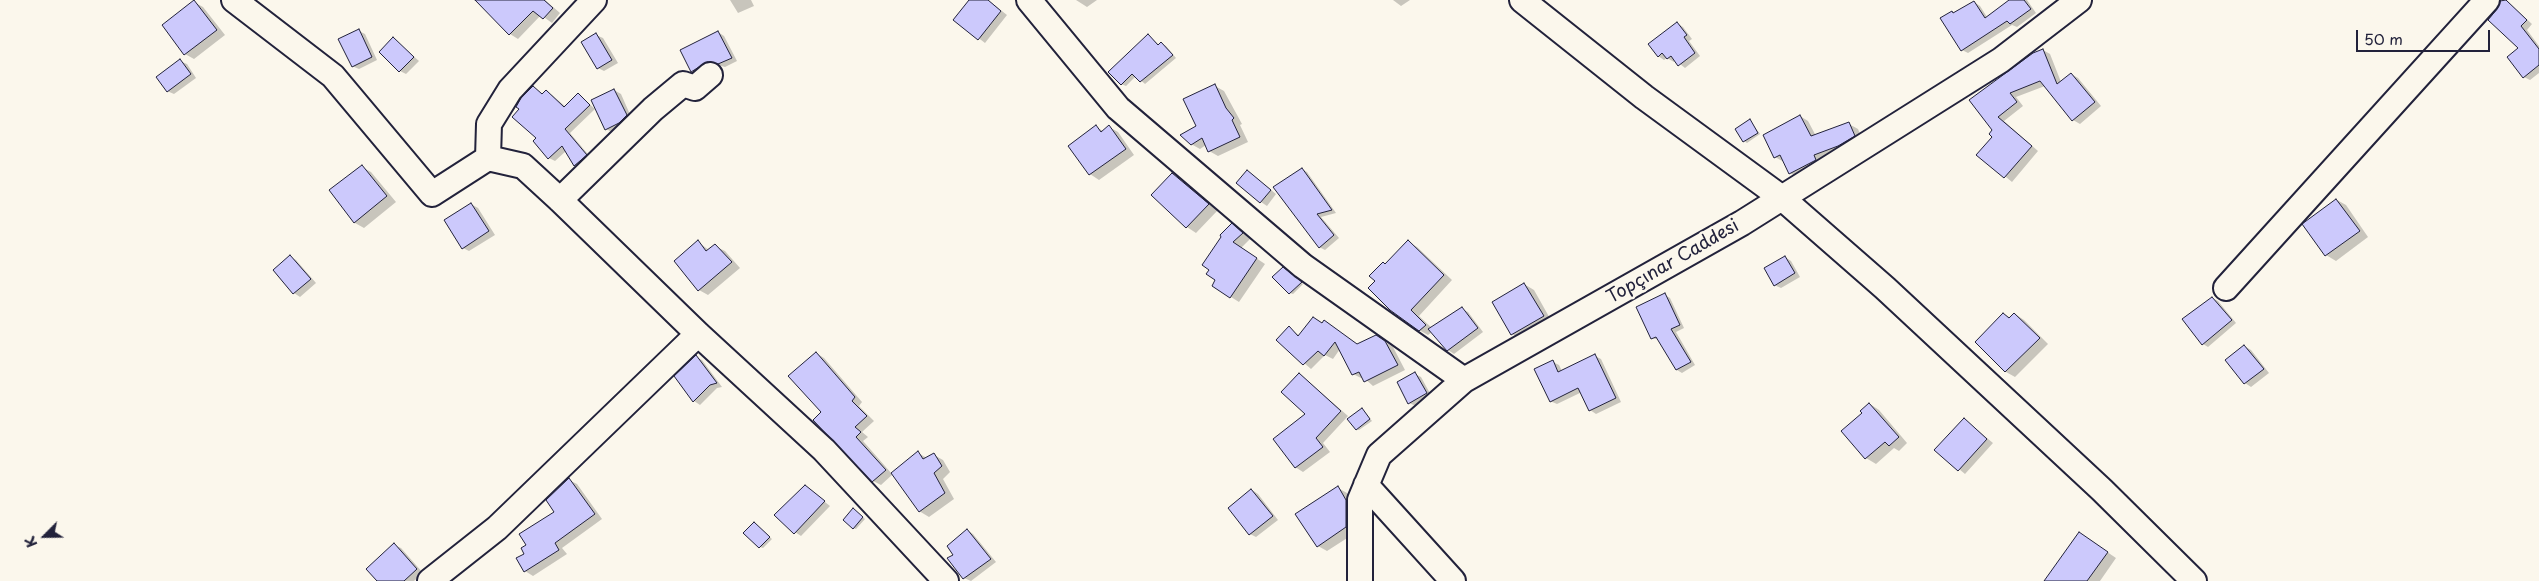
<!DOCTYPE html>
<meta charset="utf-8">
<style>
body{margin:0}
#map{position:relative;width:2539px;height:581px;overflow:hidden;background:#fbf7ec;font-family:"Playpen Sans",sans-serif}
canvas{display:block}
.north{position:absolute;left:20px;top:511px;width:50px;height:50px;-webkit-text-stroke:4px #fbf7ec;paint-order:stroke;rotate:247deg;font-size:14px;font-weight:700;line-height:20px;text-align:center;color:#22223b}
.north::after{content:'';display:block;margin:auto;width:18px;height:22px;background:#22223b;clip-path:polygon(50% 0,100% 100%,50% 72%,0 100%)}
.scale{position:absolute;left:2356px;top:30px;width:134px;height:22px;box-sizing:border-box;border:2px solid #22223b;border-top:0;padding-left:6px;font-size:15px;line-height:18px;white-space:nowrap;color:#22223b;-webkit-text-stroke:4px #fbf7ec;paint-order:stroke}
</style>
<div id="map">
<canvas width="2539" height="581"></canvas>
<div class="north">K</div>
<div class="scale">50 m</div>
</div>
<script>
const c = document.querySelector('canvas').getContext('2d');
c.lineJoin = 'round';
function paint(path, color) { c.fillStyle = color; c.fill(path, 'evenodd'); }
const toPath = rows => new Path2D(rows.map(r => 'M' + r).join(''));
function strokePath(path, color, width, dash) { c.strokeStyle = color; c.lineWidth = width; c.lineCap = dash ? 'butt' : 'round'; c.setLineDash(dash || []); c.stroke(path); }
function write(font, color, halo, rows, align = 'center') {
  c.font = font + ' "Playpen Sans",sans-serif'; c.lineWidth = 5; c.setLineDash([]); c.textBaseline = 'middle'; c.strokeStyle = halo; c.fillStyle = color; for (const [text, x, y, turn = 0] of rows) {
    c.save(); c.translate(x, y); c.rotate((+turn || 0) * Math.PI / 180); c.textAlign = isNaN(turn) ? turn : align; if (halo) c.strokeText(text, 0, 0); c.fillText(text, 0, 0); c.restore();
  }
}
const shadow = toPath([
 [476,0,545,0,560,13,552,23,541,15,518,39,510,34],
 [730,0,751,0,754,6,738,13],
 [971,0,988,0,1007,15,985,43,955,20],
 [1076,0,1097,0,1087,7],
 [1393,0,1410,0,1401,6],
 [2011,0,2027,0,2036,13,2017,27,2012,25,1968,53,1962,50,1952,12,1955,14,1974,2,1980,6,1987,17],
 [2503,0,2509,3,2532,24,2527,30,2539,46,2539,73,2530,80,2524,77,2520,48,2489,20],
 [194,2,203,7,225,35,194,59,185,54],
 [1677,23,1683,27,1692,39,1689,41,1700,56,1685,68,1675,60,1674,62,1667,58,1664,60,1658,56],
 [359,31,365,34,377,60,359,69,352,66],
 [718,32,724,36,737,61,725,67,714,64,699,75,693,72,682,50],
 [596,35,603,38,618,63,604,71,598,68],
 [1148,35,1159,45,1161,43,1166,46,1176,58,1145,84,1136,76,1126,86,1121,84],
 [393,38,419,61,406,74,400,71],
 [2043,50,2050,54,2061,82,2071,74,2078,78,2101,106,2080,124,2073,120,2045,86,2016,97,2023,106,2004,121,2038,151,2012,182,1978,154,1994,137,1994,130,1971,100],
 [180,61,187,64,196,78,174,94,167,91],
 [1215,86,1224,91,1242,124,1240,125,1248,142,1218,156,1209,151,1206,145,1200,149,1191,144],
 [533,87,543,94,546,92,552,95,566,107,579,95,595,109,570,133,592,159,580,168,575,165,566,151,555,161,549,158,538,138],
 [614,90,621,94,632,119,626,126,612,132,606,129],
 [1800,116,1808,121,1816,136,1849,124,1858,129,1863,141,1799,178,1790,173,1784,162,1775,157],
 [1750,121,1760,134,1747,143,1744,141],
 [1096,127,1103,131,1109,127,1118,132,1134,155,1099,180,1090,174],
 [362,167,371,172,396,202,364,228,355,223,330,190],
 [1302,169,1307,172,1336,213,1321,217,1339,238,1325,250,1319,247],
 [1248,171,1276,194,1267,206,1261,202],
 [1172,174,1218,210,1196,233,1187,227,1153,195],
 [2337,200,2346,205,2368,237,2336,261,2326,255,2304,225],
 [471,204,478,208,495,235,469,251,463,248],
 [1232,225,1251,238,1241,248,1265,264,1239,302,1231,297,1217,280],
 [698,242,709,250,715,246,725,251,740,268,708,295,699,290],
 [1408,242,1417,247,1452,280,1419,316,1432,328,1462,309,1468,312,1483,332,1454,354,1448,350,1432,332,1428,335,1419,330,1377,281,1386,265],
 [290,257,296,260,316,283,300,297,294,293,274,271],
 [1785,257,1791,261,1800,277,1781,288,1774,285],
 [1286,270,1303,284,1293,294,1290,293],
 [1524,284,1534,290,1552,322,1522,340,1512,334,1493,303],
 [1665,295,1670,298,1684,328,1676,332,1695,365,1682,373,1677,370,1659,340,1652,338],
 [2212,298,2218,301,2236,323,2208,347,2203,344],
 [2004,314,2011,318,2015,314,2024,320,2048,344,2015,377,2006,372,1976,342],
 [1289,328,1300,336,1358,345,1384,341,1393,347,1405,370,1373,386,1363,377,1361,378,1353,374,1340,349,1333,359,1325,355,1311,369,1278,340],
 [2244,346,2251,350,2269,373,2251,387,2245,383],
 [816,353,824,358,862,402,859,406,874,421,862,432,868,437,863,441,892,474,918,453,927,458,934,455,943,460,950,472,943,479,954,499,929,517,919,511,893,474,881,485,873,481,822,412],
 [1595,356,1601,359,1621,402,1596,414,1590,410,1582,392,1557,404,1550,401,1553,362,1559,365,1562,371],
 [696,357,702,360,722,387,717,388,700,405,694,401,676,376],
 [1300,374,1348,416,1323,443,1330,452,1303,472,1295,467,1307,414],
 [1415,374,1421,377,1432,397,1416,406,1409,403],
 [1870,404,1879,410,1907,443,1899,451,1894,448,1876,464,1866,458,1843,431,1864,413],
 [1364,411,1372,421,1359,430,1356,429],
 [1964,419,1993,443,1965,474,1936,450],
 [569,480,577,484,602,519,562,548,567,554,533,576,525,571,528,546,556,512],
 [1338,488,1347,493,1355,506,1355,533,1327,551,1318,546],
 [1252,490,1258,494,1278,520,1256,537,1250,534],
 [811,491,830,506,801,536,795,532],
 [855,511,865,519,856,529,853,528],
 [756,525,772,539,763,548,760,547],
 [967,530,973,534,996,562,971,581,964,578,955,556],
 [2079,533,2116,558,2100,581,2046,581],
 [394,545,401,548,423,573,414,581,378,581]
]);
const building = toPath([
 [194,0,217,30,184,55,162,25,194,0],
 [475,0,544,0,553,8,543,19,533,11,509,35,475,0],
 [969,0,988,0,1001,11,978,40,953,20,969,0],
 [2009,0,2024,0,2031,9,2010,24,2007,21,1961,51,1940,18,1952,11,1953,13,1974,1,1985,18,2009,0],
 [2506,0,2527,20,2521,26,2539,49,2539,65,2523,78,2507,57,2518,48,2488,20,2497,9,2500,1,2506,0],
 [1677,22,1687,35,1684,37,1695,53,1678,66,1671,56,1667,59,1662,53,1658,57,1648,44,1677,22],
 [359,29,372,57,352,67,338,39,359,29],
 [718,31,732,58,718,64,707,62,691,72,680,50,718,31],
 [596,33,612,60,597,69,581,42,596,33],
 [1148,34,1158,45,1161,42,1173,55,1140,82,1132,74,1121,85,1108,72,1148,34],
 [393,37,414,57,399,72,379,52,393,37],
 [2043,49,2057,84,2071,73,2095,102,2072,121,2040,81,2010,93,2017,102,1998,117,2032,146,2004,178,1976,155,1992,137,1989,134,1992,130,1969,100,2033,53,2043,49],
 [180,59,191,74,167,92,156,77,180,59],
 [1215,84,1226,108,1234,118,1232,120,1240,137,1208,152,1202,138,1191,145,1180,135,1196,126,1183,99,1215,84],
 [533,86,542,94,546,90,564,107,578,93,590,105,565,129,587,155,574,166,562,146,548,159,533,141,536,138,512,117,519,109,516,107,521,98,533,86],
 [614,89,627,115,619,123,605,130,591,100,614,89],
 [1800,115,1811,136,1849,122,1855,136,1838,146,1814,155,1816,160,1789,174,1780,155,1774,158,1763,135,1800,115],
 [1750,119,1758,133,1743,142,1735,129,1750,119],
 [1096,125,1101,132,1109,125,1126,149,1089,175,1068,146,1096,125],
 [362,165,387,196,354,223,329,190,362,165],
 [1302,168,1332,210,1317,214,1334,235,1319,248,1273,187,1302,168],
 [1247,170,1271,190,1260,203,1236,183,1247,170],
 [1172,173,1209,204,1186,228,1151,195,1172,173],
 [2336,199,2360,231,2325,256,2302,224,2336,199],
 [471,203,489,231,462,249,444,220,471,203],
 [1232,223,1243,233,1233,242,1257,258,1230,298,1212,286,1215,280,1206,274,1209,270,1202,265,1221,237,1220,235,1232,223],
 [698,240,706,251,715,244,732,262,698,291,674,261,698,240],
 [1408,240,1444,275,1411,310,1426,325,1419,331,1390,310,1368,288,1375,281,1369,276,1383,262,1385,264,1408,240],
 [290,255,311,279,293,294,273,270,290,255],
 [1785,256,1795,273,1774,286,1764,268,1785,256],
 [1283,267,1302,282,1289,294,1272,277,1283,267],
 [1524,283,1544,316,1511,335,1492,302,1524,283],
 [1665,293,1680,325,1671,329,1691,362,1676,370,1656,337,1651,339,1636,307,1665,293],
 [2212,297,2232,320,2202,345,2182,319,2212,297],
 [1462,307,1478,328,1447,351,1428,329,1462,307],
 [2003,313,2009,318,2014,313,2040,338,2005,372,1975,342,2003,313],
 [1313,317,1322,323,1324,320,1357,344,1376,335,1385,341,1398,365,1364,382,1359,372,1352,375,1335,342,1324,356,1318,351,1303,365,1276,340,1289,326,1298,336,1313,317],
 [2244,345,2264,369,2244,384,2225,360,2244,345],
 [816,352,855,397,852,401,867,416,855,427,861,432,856,437,886,470,872,482,813,420,821,412,788,376,816,352],
 [1595,354,1616,398,1589,411,1578,388,1550,402,1534,369,1553,360,1558,372,1595,354],
 [696,355,717,383,710,385,693,402,674,376,696,355],
 [1415,372,1427,393,1408,404,1397,382,1415,372],
 [1299,373,1341,411,1316,438,1323,447,1295,468,1273,439,1305,414,1281,392,1299,373],
 [1869,403,1899,437,1889,446,1885,442,1865,459,1841,431,1862,413,1860,411,1869,403],
 [1362,408,1370,419,1356,430,1347,419,1362,408],
 [1964,418,1987,439,1958,471,1934,450,1964,418],
 [918,451,923,459,934,453,942,466,934,473,945,493,919,512,891,473,918,451],
 [569,478,595,514,555,543,559,550,524,572,516,558,524,554,521,548,526,545,519,534,554,512,546,500,569,478],
 [805,485,825,501,794,534,774,515,805,485],
 [1338,486,1346,500,1346,527,1317,547,1295,514,1338,486],
 [1251,489,1273,516,1249,535,1228,508,1251,489],
 [853,508,863,517,853,529,843,520,853,508],
 [754,522,770,537,759,548,743,533,754,522],
 [967,529,991,559,963,579,947,558,953,555,947,546,967,529],
 [2079,532,2108,552,2087,581,2044,581,2079,532],
 [394,543,417,569,404,581,377,581,366,569,394,543]
]);
const minor = toPath([
 [234,0,333,76,432,194,488,158,523,166,560,200,698,334,824,450,946,581],
 [1029,0,1118,108,1303,266,1464,380],
 [1522,0,1644,97,1782,198,1885,288,2102,490,2194,581],
 [488,158,489,124,510,90,594,0],
 [560,200,653,109,683,84,695,88,710,75],
 [2226,288,2487,0],
 [1366,485,1453,581],
 [430,581,497,528,698,334],
 [1360,581,1360,500,1379,455,1464,380,1742,223,2001,60,2079,0]
]);
const streetNames = [
 ["Topçınar Caddesi",1673,262,-30]
];
paint(shadow, '#0003');
paint(building, '#ccc9fc');
strokePath(building, '#22223b', 1);
strokePath(minor, '#22223b', 28);
strokePath(minor, '#fbf7ec', 24);
write('18px', '#22223b', '#fbf7ec', streetNames);
</script>
